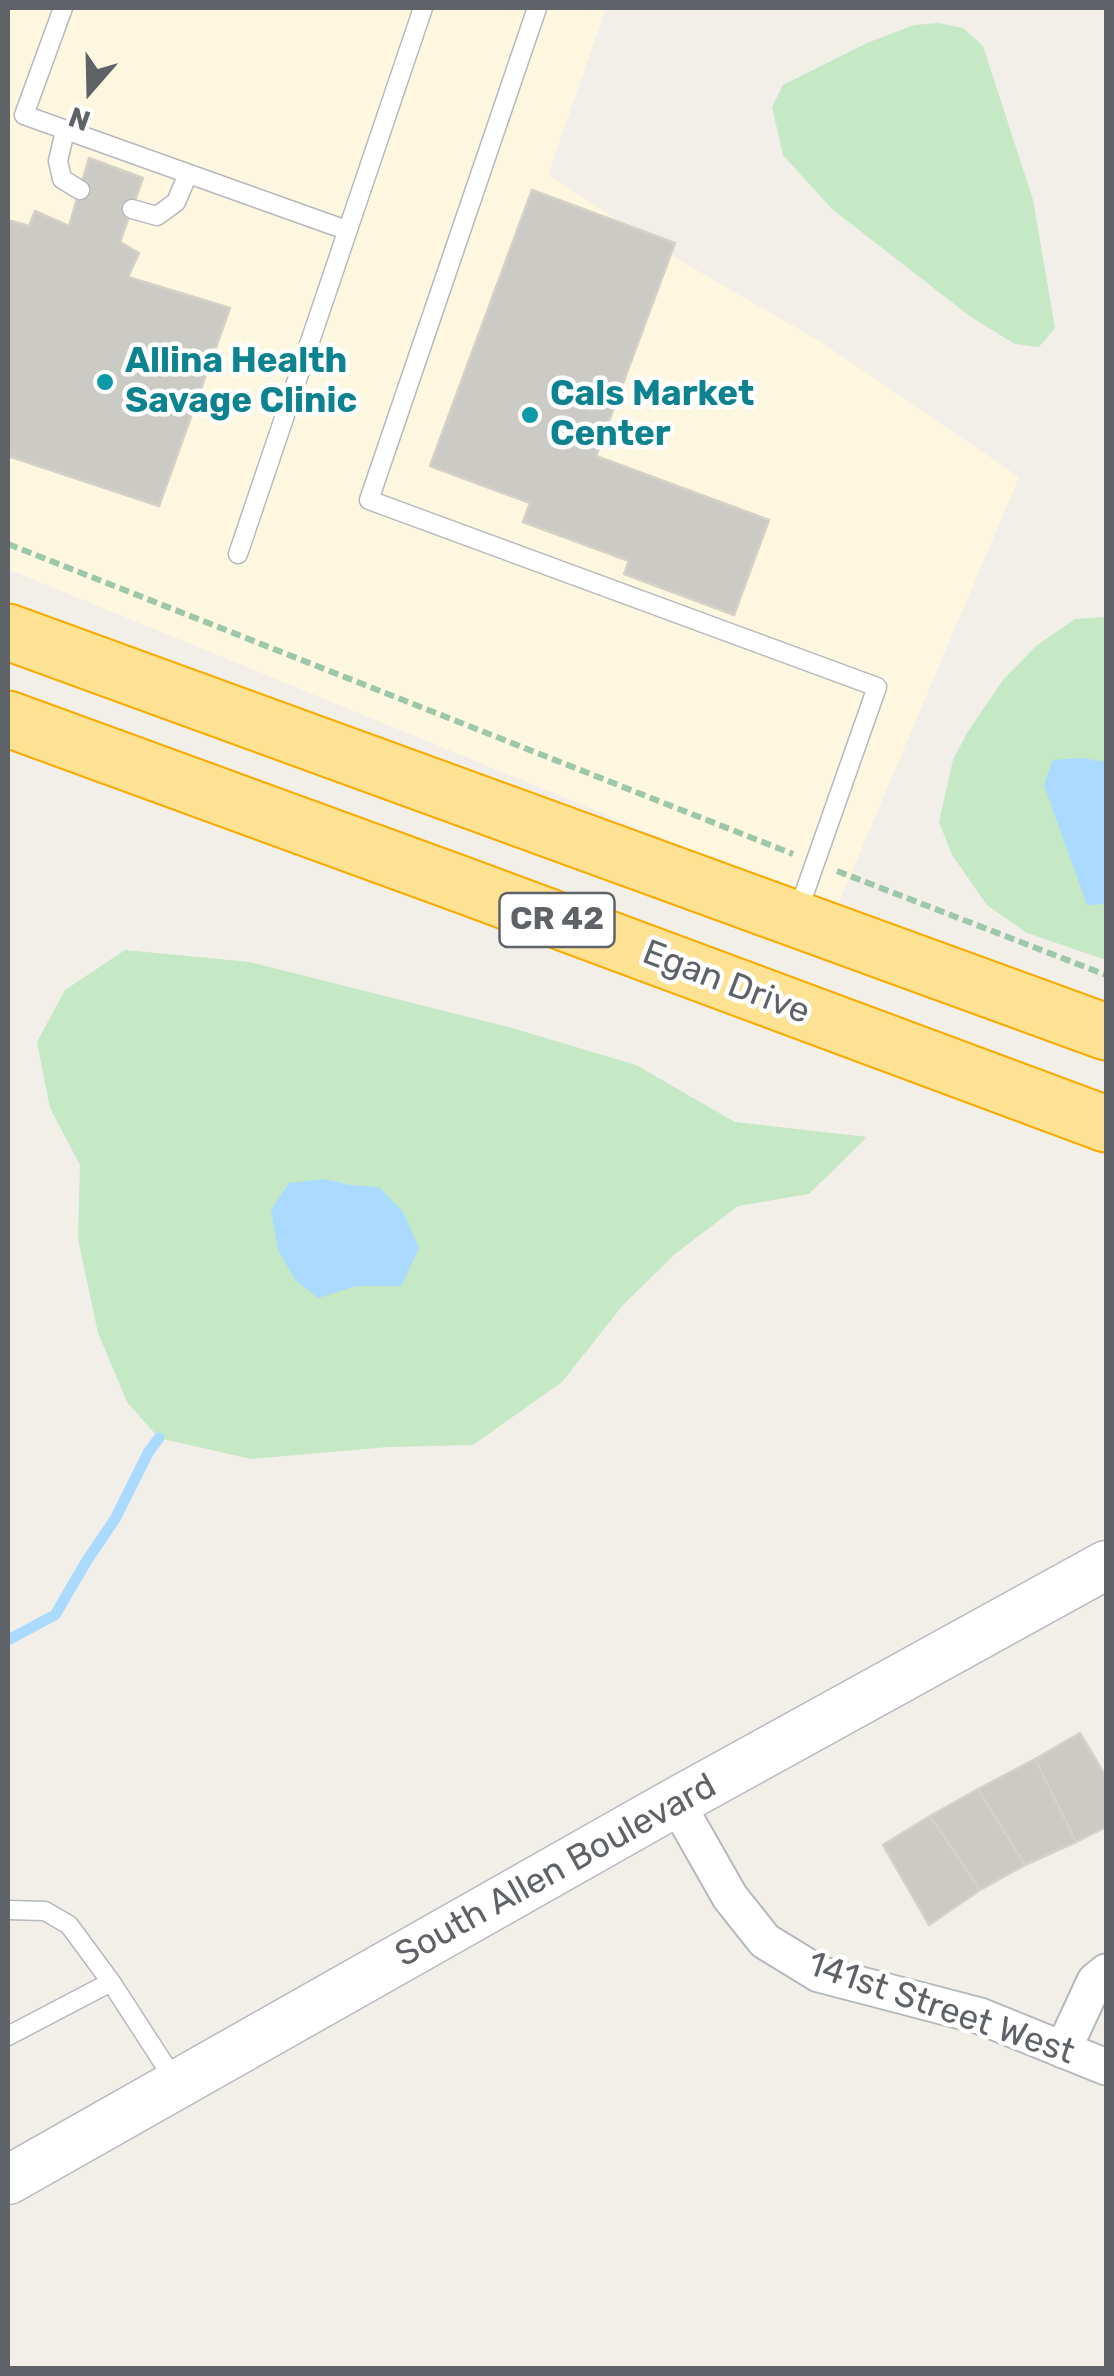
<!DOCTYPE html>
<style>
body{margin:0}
#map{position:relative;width:1114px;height:2376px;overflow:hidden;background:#f1efe8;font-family:Rubik,sans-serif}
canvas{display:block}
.frame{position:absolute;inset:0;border:10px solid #5f6368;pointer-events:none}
.north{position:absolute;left:40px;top:40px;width:100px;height:100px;-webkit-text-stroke:8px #fff;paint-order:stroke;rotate:200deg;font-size:28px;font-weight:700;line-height:40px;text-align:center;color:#5f6368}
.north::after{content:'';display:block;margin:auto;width:35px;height:45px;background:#5f6368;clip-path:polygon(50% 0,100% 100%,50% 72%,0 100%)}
</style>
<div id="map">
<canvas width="1114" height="2376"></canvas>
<div class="frame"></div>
<div class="north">N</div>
</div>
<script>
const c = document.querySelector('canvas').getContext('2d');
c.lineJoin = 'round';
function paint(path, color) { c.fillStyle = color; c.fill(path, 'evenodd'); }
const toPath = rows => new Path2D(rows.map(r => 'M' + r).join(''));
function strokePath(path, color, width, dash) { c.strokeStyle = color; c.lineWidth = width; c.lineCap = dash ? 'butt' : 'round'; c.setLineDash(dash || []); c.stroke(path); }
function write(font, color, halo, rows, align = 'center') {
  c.font = font + ' Rubik,sans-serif'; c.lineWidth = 9; c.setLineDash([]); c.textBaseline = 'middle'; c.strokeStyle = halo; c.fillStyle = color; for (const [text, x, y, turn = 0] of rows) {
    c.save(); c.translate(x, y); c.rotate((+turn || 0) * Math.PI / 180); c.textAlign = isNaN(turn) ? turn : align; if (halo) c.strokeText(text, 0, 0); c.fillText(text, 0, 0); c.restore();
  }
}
const commercial = toPath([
 [8,8,606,8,548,175,674,257,824,344,1019,477,836,909,8,569]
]);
const green = toPath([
 [939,23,963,28,983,46,1033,200,1055,328,1039,347,1015,344,971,317,832,209,783,155,772,107,783,85,867,43,914,25],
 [1106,617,1106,960,1027,933,987,905,952,855,939,822,953,760,967,733,1003,680,1036,646,1075,619],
 [125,950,250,962,512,1028,636,1065,735,1122,867,1137,809,1194,738,1206,675,1254,623,1305,562,1382,473,1445,388,1447,251,1459,159,1438,127,1402,98,1333,78,1239,80,1165,50,1108,37,1042,65,990],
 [324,1179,351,1185,402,1286,356,1286]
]);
const water = toPath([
 [1083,758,1106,762,1106,904,1087,905,1044,785,1053,760],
 [324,1179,351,1185,379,1187,403,1212,419,1248,401,1286,356,1286,318,1298,296,1281,278,1250,271,1210,289,1183]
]);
const stream = toPath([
 [8,1640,55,1615,86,1562,115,1519,148,1453,159,1438]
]);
const building = toPath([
 [89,158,143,178,120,242,139,253,128,277,230,308,159,506,8,456,8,220,29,226,35,211,69,226,89,158],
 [532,190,675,243,596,456,769,520,734,615,624,574,629,561,523,522,530,503,430,466,532,190],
 [1080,1733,1106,1777,1106,1827,1076,1842,1035,1759,1080,1733],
 [1035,1759,1076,1842,1025,1865,978,1789,1035,1759],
 [978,1789,1025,1865,980,1890,930,1816,978,1789],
 [930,1816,980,1890,929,1925,883,1845,930,1816]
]);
const path = toPath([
 [8,544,793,854],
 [837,871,1106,975]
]);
const lane = toPath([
 [63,8,24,115,346,230],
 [537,8,369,500,877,687,797,914],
 [65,131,58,161,62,179,80,190],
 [132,209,157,216,176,202,188,174],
 [238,554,423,8],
 [8,1910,45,1911,69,1925,111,1982],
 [8,2036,111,1982,177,2084]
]);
const street = toPath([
 [676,1802,730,1897,765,1941,819,1974,980,2016,1106,2067],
 [1063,2050,1095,1981,1106,1972]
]);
const secondary = toPath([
 [8,2180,676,1802,1106,1565]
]);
const highway = toPath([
 [8,632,1106,1032],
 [8,719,471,888,1106,1124]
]);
const markers = [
 [105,382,10,"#0f9aa8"],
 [530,415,10,"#0f9aa8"]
];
const shields = [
 [557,920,115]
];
const shieldNames = [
 ["CR 42",557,920]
];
const cultureNames = [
 ["Allina Health",125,362],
 ["Savage Clinic",125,402],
 ["Cals Market",550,395],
 ["Center",550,435]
];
const streetNames = [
 ["Egan Drive",726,983,21],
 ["South Allen Boulevard",556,1871,-29],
 ["141st Street West",941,2009,19]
];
paint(commercial, '#fef7e0');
paint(green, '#c5e8c5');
paint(water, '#aadaff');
strokePath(stream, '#aadaff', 11);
paint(building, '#cccac5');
strokePath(building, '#d6d1c6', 2.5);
strokePath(lane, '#b5b8bc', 21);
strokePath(street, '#b5b8bc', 39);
strokePath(secondary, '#b6babf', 51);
strokePath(highway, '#f9ab00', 59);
strokePath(path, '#9cc7a9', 6, [10, 5]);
strokePath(lane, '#fff', 18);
strokePath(street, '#fff', 35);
strokePath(secondary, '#fff', 48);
strokePath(highway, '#fde293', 55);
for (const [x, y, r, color] of markers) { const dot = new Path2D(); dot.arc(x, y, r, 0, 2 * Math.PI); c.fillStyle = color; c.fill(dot); strokePath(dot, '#fff', 4); }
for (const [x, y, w] of shields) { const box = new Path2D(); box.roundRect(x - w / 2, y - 27, w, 54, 8); c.fillStyle = '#fff'; c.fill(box); strokePath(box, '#5f6368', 2.5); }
write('bold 32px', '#5f6368', null, shieldNames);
write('bold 35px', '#0d838f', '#fff', cultureNames, 'left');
write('35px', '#5f6368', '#fff', streetNames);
</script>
